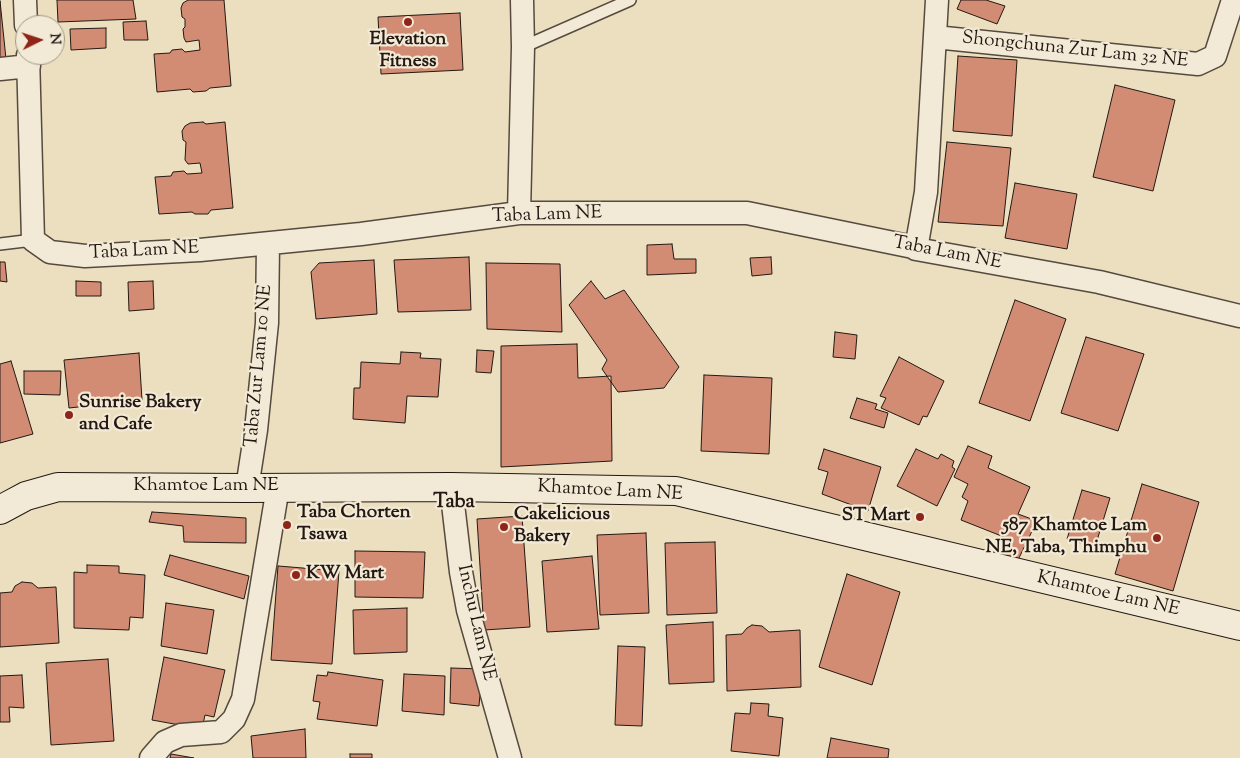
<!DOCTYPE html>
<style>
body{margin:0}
#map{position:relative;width:1240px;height:758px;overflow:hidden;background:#ebdfc0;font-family:"Sorts Mill Goudy",serif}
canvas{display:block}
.north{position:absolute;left:15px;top:15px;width:50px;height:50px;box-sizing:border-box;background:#f2ead6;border:1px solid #a09688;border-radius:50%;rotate:86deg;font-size:14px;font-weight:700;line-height:20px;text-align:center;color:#241812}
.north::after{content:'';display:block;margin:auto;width:18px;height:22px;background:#8f2418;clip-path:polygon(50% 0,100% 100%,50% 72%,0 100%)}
</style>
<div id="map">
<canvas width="1240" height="758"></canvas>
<div class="north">N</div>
</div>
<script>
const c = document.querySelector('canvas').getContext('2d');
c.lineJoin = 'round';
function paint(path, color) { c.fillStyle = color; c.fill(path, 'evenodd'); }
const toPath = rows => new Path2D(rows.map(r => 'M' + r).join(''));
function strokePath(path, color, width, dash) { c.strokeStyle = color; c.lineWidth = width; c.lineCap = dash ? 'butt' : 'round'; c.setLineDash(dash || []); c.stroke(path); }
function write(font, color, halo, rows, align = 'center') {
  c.font = font + ' "Sorts Mill Goudy",serif'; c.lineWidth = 4.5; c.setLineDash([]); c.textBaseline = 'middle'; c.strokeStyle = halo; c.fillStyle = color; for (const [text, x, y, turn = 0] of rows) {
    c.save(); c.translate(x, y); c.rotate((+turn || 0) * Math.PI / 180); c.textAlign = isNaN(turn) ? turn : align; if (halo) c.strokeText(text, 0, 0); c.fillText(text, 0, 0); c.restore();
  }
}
const building = toPath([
 [57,0,133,0,136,19,58,22,57,0],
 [188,0,224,0,231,86,210,88,206,91,193,92,190,89,157,92,154,54,170,53,172,50,182,49,185,52,200,50,199,40,186,42,184,38,183,29,185,27,185,19,182,17,181,8,183,3,188,0],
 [961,0,986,0,1005,6,997,24,957,9,961,0],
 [0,1,6,59,0,60,0,1],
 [460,13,463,70,381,74,378,17,460,13],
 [146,21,148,40,124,40,123,22,146,21],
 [106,28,106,48,71,50,70,29,106,28],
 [958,56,1017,60,1012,136,953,131,958,56],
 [1115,85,1175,100,1153,191,1093,177,1115,85],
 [203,122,206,124,225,122,233,208,211,210,208,214,195,214,192,212,159,214,155,177,171,176,173,172,184,171,187,174,202,173,200,163,188,164,185,160,186,142,183,140,182,131,185,126,190,123,203,122],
 [947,142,1011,148,1003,226,938,222,947,142],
 [1015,183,1077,194,1067,249,1005,238,1015,183],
 [672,244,674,259,696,259,696,273,647,275,647,245,672,244],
 [469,257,471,310,398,312,394,260,469,257],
 [771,257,772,274,752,276,750,258,771,257],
 [374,260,377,314,316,319,311,272,319,263,374,260],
 [0,262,5,262,7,282,0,281,0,262],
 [486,263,560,264,562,332,487,329,486,263],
 [76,281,101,282,101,296,76,296,76,281],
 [153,281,154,309,129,311,128,282,153,281],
 [591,281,605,299,624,290,679,367,664,388,618,392,602,369,607,360,569,305,591,281],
 [1015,300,1066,319,1030,421,979,403,1015,300],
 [835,332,857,335,855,359,833,357,835,332],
 [1086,337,1144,354,1118,431,1061,413,1086,337],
 [577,344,578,378,611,376,612,461,501,467,501,346,577,344],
 [477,350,494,351,491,373,476,372,477,350],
 [401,352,421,353,420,358,441,359,438,397,407,396,405,423,353,419,354,388,360,388,361,362,400,364,401,352],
 [139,353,142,400,69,408,64,360,139,353],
 [899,357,944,381,927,417,923,416,919,425,881,408,886,398,880,396,899,357],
 [11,361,33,434,0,443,0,364,11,361],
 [24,371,61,371,60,395,24,394,24,371],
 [704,375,772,378,769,454,701,451,704,375],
 [857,398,877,404,875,409,888,413,884,428,850,418,857,398],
 [968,446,992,456,988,468,1030,487,1018,514,1037,521,1017,562,996,553,1004,537,961,520,968,501,962,497,968,484,954,477,968,446],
 [824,449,881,467,868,511,822,494,828,472,818,469,824,449],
 [916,449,938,459,941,454,954,461,952,467,955,469,937,506,897,486,916,449],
 [1142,484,1199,502,1173,591,1115,574,1142,484],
 [1082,490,1110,498,1095,547,1067,539,1082,490],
 [152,512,246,518,246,543,184,542,183,526,149,522,152,512],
 [522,516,530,627,484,630,477,519,522,516],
 [646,533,649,613,600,615,597,535,646,533],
 [715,542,717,613,667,615,665,543,715,542],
 [355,551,425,552,423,598,355,597,355,551],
 [170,555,249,576,244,599,164,575,170,555],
 [592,556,599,629,547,632,542,561,592,556],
 [87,565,119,566,119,573,145,575,143,618,130,617,129,630,74,628,74,572,87,573,87,565],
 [278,566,339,571,332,664,271,660,278,566],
 [847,574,900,592,872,685,819,667,847,574],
 [22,582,32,583,38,588,56,587,59,643,0,647,0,593,12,592,15,586,22,582],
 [166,603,214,610,207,654,161,646,166,603],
 [407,608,407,652,354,654,353,610,407,608],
 [713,622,714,682,669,684,666,625,713,622],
 [752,625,762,626,769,632,800,630,801,687,727,691,726,635,742,634,747,628,752,625],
 [618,646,645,647,642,726,615,725,618,646],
 [164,657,225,670,214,717,205,715,202,729,152,720,164,657],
 [108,659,114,741,51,745,46,663,108,659],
 [451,668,482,669,479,706,450,703,451,668],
 [328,672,383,680,377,726,317,719,320,702,313,701,317,675,327,676,328,672],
 [404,674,445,676,444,715,402,711,404,674],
 [22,675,24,708,9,707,10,722,0,722,0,676,22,675],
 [751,703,769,704,768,716,783,718,779,756,731,751,735,713,750,714,751,703],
 [305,729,306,758,253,758,251,736,305,729],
 [831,738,889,749,888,758,827,758,831,738],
 [171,754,194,758,170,758,171,754],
 [350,754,372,754,372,758,350,758,350,754]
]);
const lane = toPath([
 [523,47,630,0],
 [0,244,33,240]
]);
const street = toPath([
 [25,0,26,25],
 [935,37,1198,64,1215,56,1233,0],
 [28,55,33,240,50,252,85,256,200,250,361,234,519,213,747,213,913,247,916,249,1099,282,1240,316],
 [0,69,29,66],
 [519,213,523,47,522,0],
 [916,249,926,192,937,0],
 [451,487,461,572,468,610,510,758],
 [247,488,256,430,267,323,268,244],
 [151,758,165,742,181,735,221,732,234,719,243,699,278,487]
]);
const secondary = toPath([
 [0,510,26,496,58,487,247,488,451,487,676,491,1240,626]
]);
const markers = [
 [408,22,5,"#8f2418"],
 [69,415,5,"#8f2418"],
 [920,517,5,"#8f2418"],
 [287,525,5,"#8f2418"],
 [504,527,5,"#8f2418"],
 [1157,538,5,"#8f2418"],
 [296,575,5,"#8f2418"]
];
const poiNames = [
 ["Elevation",408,41,"center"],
 ["Fitness",408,63,"center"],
 ["Sunrise Bakery",79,404],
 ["and Cafe",79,426],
 ["Taba Chorten",297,514],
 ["Tsawa",297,536],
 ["Cakelicious",514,516],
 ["Bakery",514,538],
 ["ST Mart",910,517,"right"],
 ["587 Khamtoe Lam",1147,527,"right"],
 ["NE, Taba, Thimphu",1147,549,"right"],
 ["KW Mart",306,575]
];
const streetNames = [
 ["Shongchuna Zur Lam 32 NE",1075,51,6],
 ["Taba Lam NE",547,216,-2],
 ["Taba Lam NE",144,252,-3],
 ["Taba Lam NE",947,254,11],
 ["Taba Zur Lam 10 NE",260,366,-85],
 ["Khamtoe Lam NE",206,487],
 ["Khamtoe Lam NE",610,492,3],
 ["Khamtoe Lam NE",1108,595,13],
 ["Inchu Lam NE",475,623,77]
];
const neighbourhoodNames = [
 ["Taba",454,504]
];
paint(building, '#d38c74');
strokePath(building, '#241812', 1);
strokePath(lane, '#564a3e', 14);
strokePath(street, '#564a3e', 25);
strokePath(secondary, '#241812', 30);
strokePath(lane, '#f2ead6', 11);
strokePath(street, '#f2ead6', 22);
strokePath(secondary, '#f2ead6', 28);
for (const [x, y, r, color] of markers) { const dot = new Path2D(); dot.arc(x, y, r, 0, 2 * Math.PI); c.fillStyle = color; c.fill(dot); strokePath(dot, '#f2ead6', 2); }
write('bold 19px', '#241812', '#f2ead6', poiNames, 'left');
write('19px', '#241812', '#f2ead6', streetNames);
write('bold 20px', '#241812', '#f2ead6', neighbourhoodNames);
</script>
